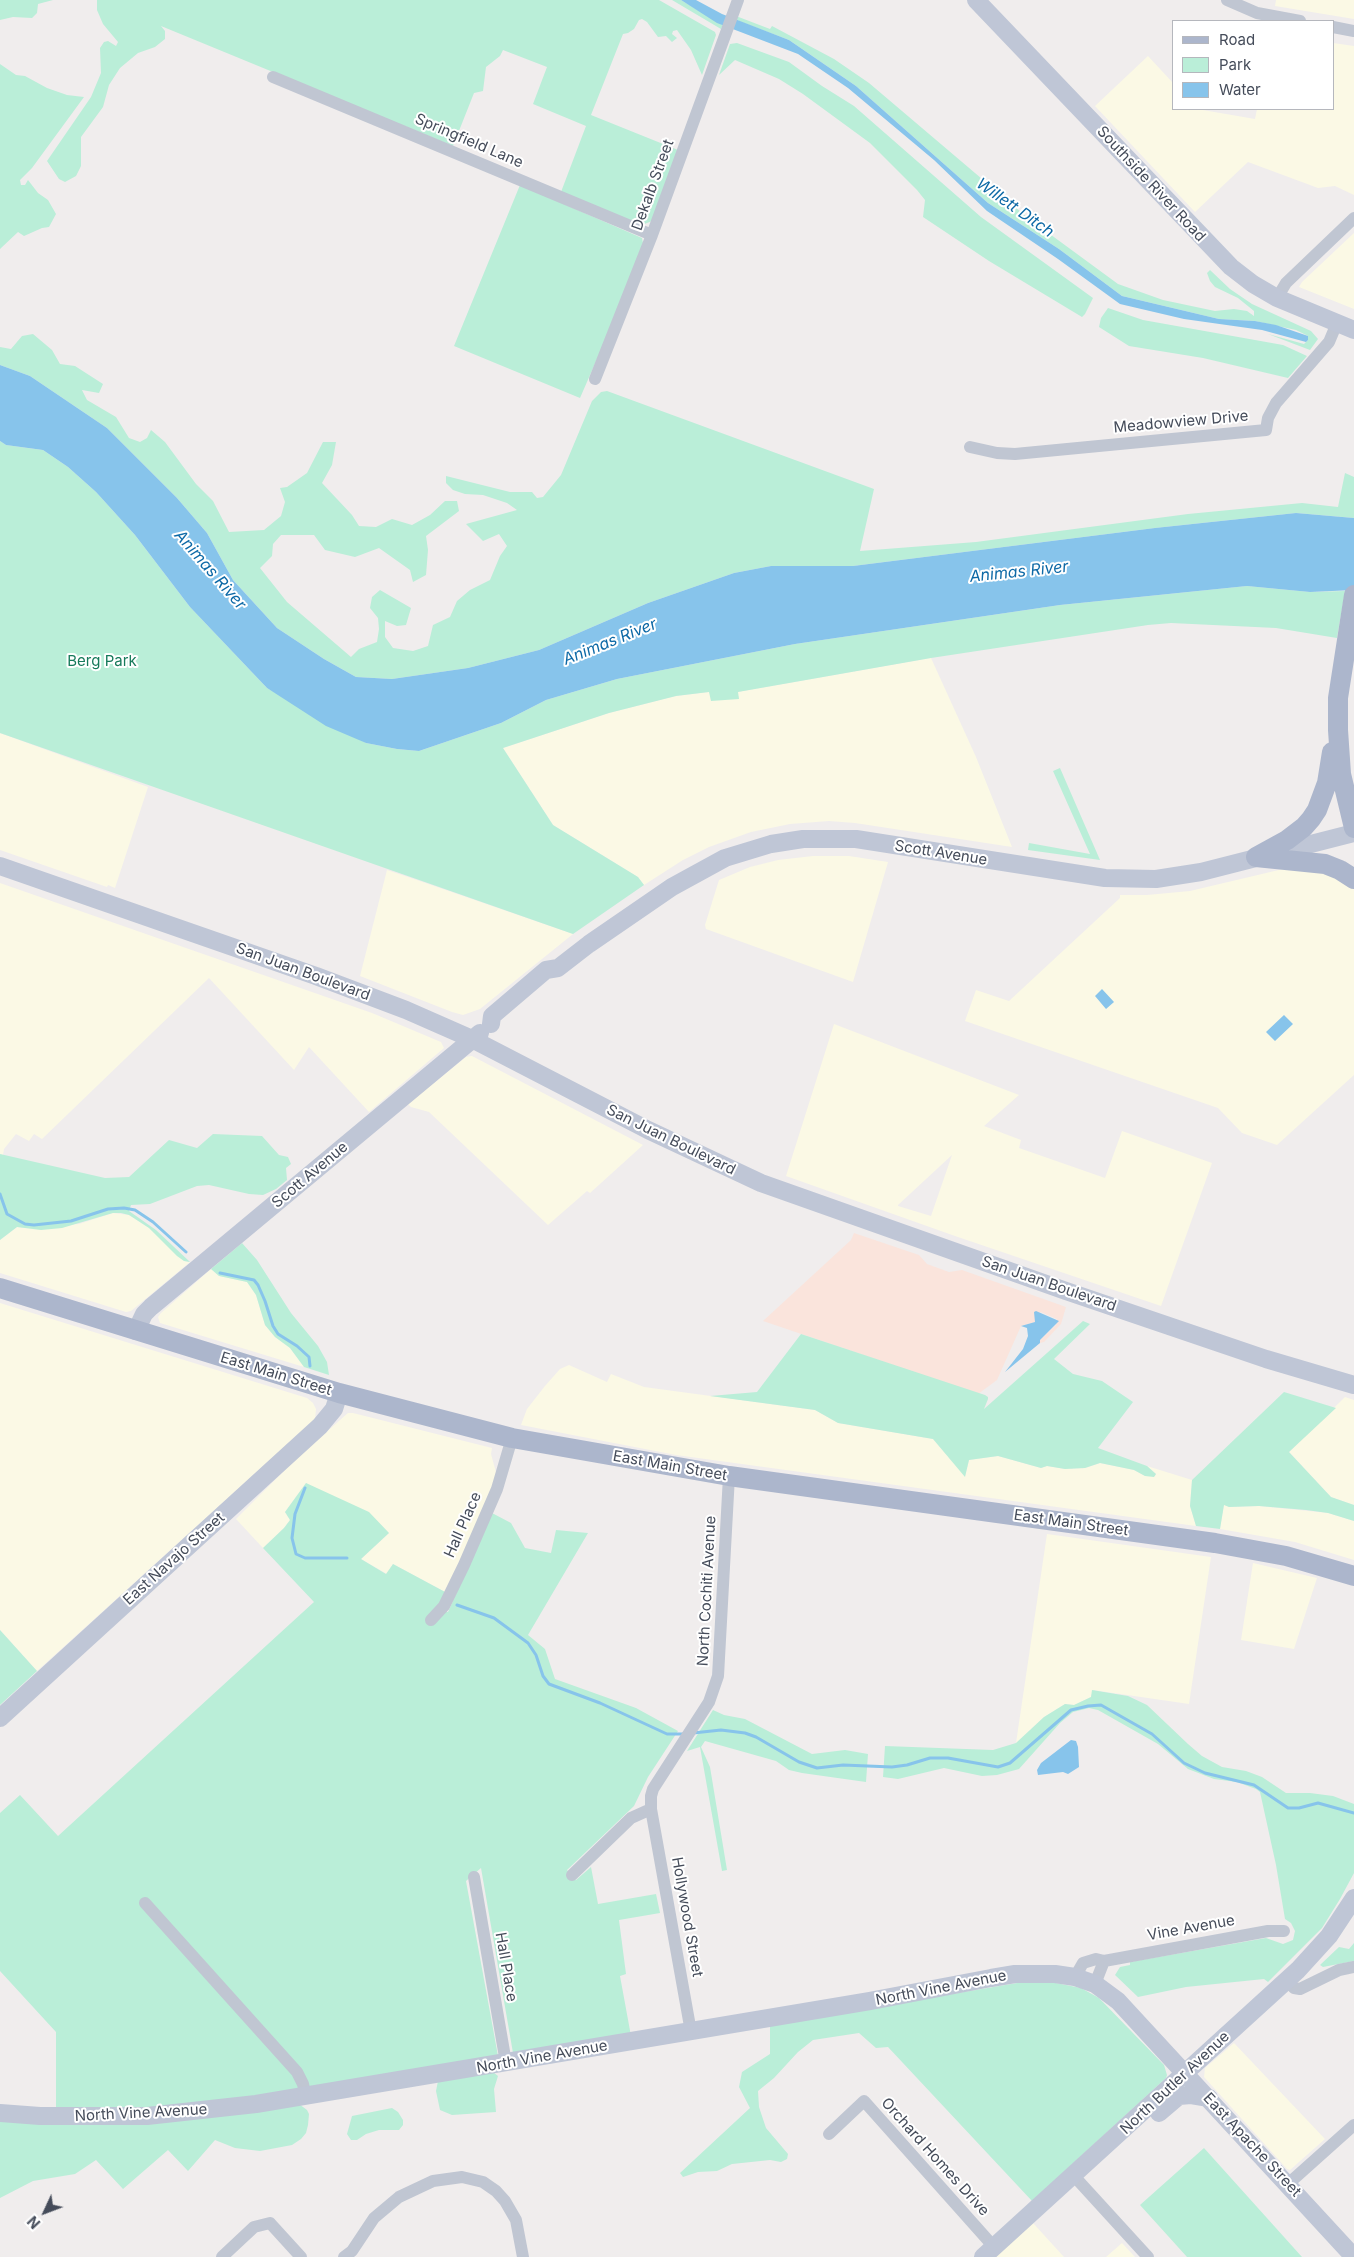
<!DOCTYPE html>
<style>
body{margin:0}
#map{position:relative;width:1354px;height:2257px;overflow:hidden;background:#f0eded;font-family:Inter,sans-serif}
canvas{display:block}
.legend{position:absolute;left:1172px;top:20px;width:162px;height:90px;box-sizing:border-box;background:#fff;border:1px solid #b5b7bd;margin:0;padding:6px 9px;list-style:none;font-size:15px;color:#454c5a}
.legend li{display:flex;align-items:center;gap:10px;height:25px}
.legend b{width:25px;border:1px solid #b5b7bd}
.north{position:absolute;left:20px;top:2187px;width:50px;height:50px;-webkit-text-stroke:4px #fff;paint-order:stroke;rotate:227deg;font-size:14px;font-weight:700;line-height:20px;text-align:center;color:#454c5a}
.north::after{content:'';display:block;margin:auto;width:18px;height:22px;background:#454c5a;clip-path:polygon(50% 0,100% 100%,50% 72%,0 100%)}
</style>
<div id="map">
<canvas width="1354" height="2257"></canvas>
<ul class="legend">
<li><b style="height:6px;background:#acb6cc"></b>Road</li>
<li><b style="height:14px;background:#baeed8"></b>Park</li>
<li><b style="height:14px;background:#87c4eb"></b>Water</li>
</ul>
<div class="north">N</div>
</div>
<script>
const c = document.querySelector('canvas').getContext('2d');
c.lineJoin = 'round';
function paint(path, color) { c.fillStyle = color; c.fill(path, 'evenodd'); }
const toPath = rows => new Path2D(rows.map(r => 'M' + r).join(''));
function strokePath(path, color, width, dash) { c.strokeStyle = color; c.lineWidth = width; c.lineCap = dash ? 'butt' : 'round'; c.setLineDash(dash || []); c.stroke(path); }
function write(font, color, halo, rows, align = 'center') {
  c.font = font + ' Inter,sans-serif'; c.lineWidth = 4; c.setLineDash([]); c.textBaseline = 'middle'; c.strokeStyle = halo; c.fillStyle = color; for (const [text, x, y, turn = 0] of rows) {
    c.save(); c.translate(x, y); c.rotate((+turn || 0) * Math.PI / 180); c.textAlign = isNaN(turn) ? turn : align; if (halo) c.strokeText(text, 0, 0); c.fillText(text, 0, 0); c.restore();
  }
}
const commercial = toPath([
 [1276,0,1354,0,1354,19,1275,6],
 [1333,43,1354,46,1354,195,1335,186,1318,188,1248,162,1195,212,1095,106,1148,56,1173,83,1173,109,1197,109,1255,119,1257,109,1333,109],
 [1354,233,1354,309,1299,287,1302,282],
 [931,658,976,757,1012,847,855,823,829,821,790,824,751,832,709,847,683,860,644,885,638,877,553,825,503,748,609,713,676,696,709,692,739,698,737,692],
 [0,733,148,787,115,888,108,885,107,887,0,850],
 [813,856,849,856,888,862,853,982,706,929,705,925,719,880,750,867,778,860],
 [1305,866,1354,885,1354,1075,1277,1145,1242,1133,1218,1108,965,1021,976,990,1009,1001,1120,898,1120,895,1147,895,1190,891,1283,869],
 [387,870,411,878,573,934,480,1009,463,1015,452,1012,360,976],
 [0,883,372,1013,441,1042,444,1048,369,1112,309,1047,294,1070,209,978,42,1139,34,1134,29,1141,16,1134,4,1149,3,1155,0,1154],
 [834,1024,1019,1095,984,1126,1021,1140,1019,1148,1105,1178,1122,1131,1212,1163,1161,1306,955,1236,786,1176],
 [952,1155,931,1216,898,1206,898,1205],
 [471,1056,472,1056,643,1145,590,1193,587,1191,548,1225,429,1112,411,1107,408,1104,466,1057],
 [113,1213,129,1215,149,1228,184,1261,190,1262,131,1311,126,1312,0,1273,0,1240,17,1227,26,1228,79,1224],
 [211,1269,219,1276,247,1282,256,1295,265,1325,275,1337,290,1348,304,1367,160,1323,158,1317,161,1313],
 [0,1303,307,1398,313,1403,316,1409,315,1419,37,1671,0,1630],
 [569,1365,607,1382,611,1374,644,1387,815,1410,838,1423,933,1439,965,1476,969,1460,998,1456,1041,1468,1047,1466,1065,1469,1085,1468,1100,1463,1134,1470,1145,1476,1155,1476,1156,1474,1147,1466,1192,1480,1190,1506,1196,1526,676,1455,521,1425,527,1409,545,1386,560,1369],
 [1345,1397,1354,1400,1354,1505,1331,1497,1289,1452],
 [348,1413,353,1413,492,1448,491,1454,497,1476,447,1593,393,1564,387,1574,361,1559,389,1533,306,1483,285,1512,290,1520,284,1528,263,1548,236,1519,297,1458],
 [1224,1504,1229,1507,1259,1506,1328,1513,1354,1521,1354,1560,1295,1542,1220,1529],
 [1047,1534,1211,1557,1189,1704,1093,1690,1091,1697,1074,1705,1065,1704,1044,1717,1016,1743],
 [1253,1563,1317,1578,1294,1649,1241,1640],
 [1234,2043,1325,2139,1290,2170,1287,2169,1204,2077,1205,2068],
 [1033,2223,1064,2257,995,2257],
 [1122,2243,1135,2257,1106,2257]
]);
const medical = toPath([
 [854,1233,919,1255,927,1264,949,1272,962,1270,1066,1307,1061,1324,1044,1342,1040,1343,1040,1340,1056,1325,1057,1319,1041,1312,1035,1317,1035,1322,1021,1326,997,1380,978,1394,763,1321,851,1240]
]);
const green = toPath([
 [0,0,53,0,38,4,37,13,32,18,13,17,0,20],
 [97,0,659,0,715,32,716,35,702,75,691,50,677,30,673,31,672,34,677,38,672,42,666,36,658,37,647,22,642,19,639,20,634,29,628,33,623,34,591,115,678,150,652,221,642,225,561,192,586,126,533,104,547,67,503,50,500,56,486,67,483,91,474,93,453,146,161,26,165,31,165,39,155,47,138,53,120,68,109,85,103,107,81,137,81,166,76,176,65,182,59,179,47,161,91,97,101,73,100,48,104,42,108,41,116,46,118,42,103,24,97,10],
 [672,0,681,0,723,25,721,29],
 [736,16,770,29,772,26,834,59,869,83,1028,218,1118,284,1163,300,1215,311,1234,309,1247,311,1254,316,1254,311,1238,298,1215,287,1210,281,1207,273,1210,270,1230,289,1252,304,1311,331,1318,339,1310,350,1268,334,1304,344,1308,340,1308,336,1296,330,1255,321,1219,319,1122,296,1059,249,988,203,856,86,789,40,744,23,735,19],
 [737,43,789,62,822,86,854,106,981,217,1093,298,1085,314,1082,317,989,261,923,217,925,200,917,190,870,143,803,94,779,79,735,60,719,75,730,44],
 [0,64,16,75,25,76,47,88,67,95,84,97,32,168,20,180,21,185,25,185,28,180,38,193,48,200,56,214,49,227,42,228,24,236,18,232,0,249],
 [520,185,642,238,643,243,607,336,580,398,454,346],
 [1108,308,1143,320,1283,345,1307,356,1288,378,1203,358,1129,346,1099,327,1101,318],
 [33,334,52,350,60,364,75,366,103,384,99,393,82,390,87,400,116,417,129,438,140,442,147,438,151,430,165,442,196,484,213,501,229,532,264,530,281,516,285,502,280,488,287,487,307,473,323,442,336,442,332,465,322,483,352,515,359,526,376,527,392,519,412,525,430,515,445,501,457,501,459,511,426,536,428,550,426,575,413,582,410,570,379,548,355,557,325,550,314,535,281,535,273,544,272,556,260,568,287,602,351,657,359,649,377,642,379,629,378,618,370,608,372,597,380,590,411,608,406,625,397,626,385,621,385,637,393,648,413,651,428,646,433,625,450,617,457,601,470,590,490,580,500,556,507,546,499,534,483,541,466,524,517,510,507,503,483,495,465,494,453,490,446,483,446,476,510,492,532,492,537,498,543,497,561,475,592,401,601,392,607,391,874,489,860,551,976,542,1188,514,1302,503,1338,507,1345,473,1354,477,1354,518,1296,513,1155,528,853,566,771,566,734,573,648,603,539,650,468,668,392,679,356,677,324,659,277,628,233,580,207,533,177,498,107,428,30,376,0,365,0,347,11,349,22,336],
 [0,441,6,445,43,450,68,467,96,492,135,535,190,607,267,688,366,743,397,749,419,751,501,723,546,700,617,679,795,644,1060,605,1247,586,1310,592,1345,591,1337,638,1276,628,1171,623,1148,625,931,658,738,692,739,699,711,701,709,692,676,696,609,713,503,748,553,825,638,877,644,885,573,934,0,733],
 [1060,768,1100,860,1028,850,1029,843,1090,854,1053,771],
 [213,1134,262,1136,279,1155,288,1157,291,1164,286,1168,287,1180,276,1189,263,1195,249,1194,209,1185,197,1186,150,1204,131,1205,129,1211,156,1230,190,1262,184,1261,177,1256,149,1228,129,1215,121,1213,113,1213,62,1228,41,1230,17,1227,0,1240,0,1154,105,1178,129,1177,169,1140,197,1148],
 [242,1243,257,1260,291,1313,318,1346,327,1362,329,1375,304,1367,290,1348,275,1337,265,1325,256,1295,247,1282,219,1276,211,1269],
 [1083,1321,1090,1324,1054,1359,1073,1374,1102,1381,1133,1402,1098,1448,1147,1466,1156,1474,1154,1477,1145,1476,1134,1470,1100,1463,1085,1468,1065,1469,1047,1466,1041,1468,998,1456,969,1460,965,1477,933,1439,838,1423,815,1410,710,1396,757,1392,801,1334,985,1395,988,1397,988,1399,984,1409],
 [1284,1392,1336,1408,1289,1452,1331,1497,1354,1505,1354,1521,1328,1513,1306,1510,1259,1506,1229,1507,1224,1505,1220,1529,1196,1526,1190,1506,1192,1480],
 [306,1483,369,1512,389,1533,361,1559,386,1574,393,1564,447,1593,436,1609,448,1612,492,1513,511,1523,525,1548,551,1553,556,1530,588,1533,528,1635,545,1649,555,1679,636,1708,678,1731,648,1777,634,1806,567,1870,576,1880,591,1867,598,1904,656,1894,660,1913,619,1920,626,1974,620,1976,631,2036,513,2053,481,1868,466,1881,498,2056,195,2106,56,2112,56,2032,0,1971,0,1813,20,1795,58,1836,314,1602,263,1548,284,1528,290,1520,285,1512],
 [0,1630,37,1671,0,1705],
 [1092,1690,1128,1696,1147,1705,1188,1744,1202,1756,1222,1767,1246,1771,1262,1777,1286,1793,1310,1793,1333,1796,1354,1804,1354,1873,1340,1899,1322,1928,1268,1982,1264,1979,1186,1987,1138,1997,1115,1975,1120,1967,1130,1965,1130,1962,1266,1938,1283,1944,1293,1940,1295,1931,1291,1923,1285,1919,1276,1865,1260,1792,1256,1789,1237,1782,1214,1779,1188,1769,1158,1744,1098,1710,1089,1708,1073,1712,1060,1723,1019,1769,997,1775,982,1776,944,1768,898,1779,883,1777,885,1746,993,1750,1016,1743,1044,1717,1065,1704,1074,1705,1091,1697],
 [713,1710,724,1715,745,1719,812,1754,845,1750,868,1754,866,1782,802,1773,789,1770,776,1761,705,1741,701,1747,710,1767,727,1870,722,1871,700,1747,687,1751],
 [1354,1943,1354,1961,1323,1967,1320,1965,1339,1947,1349,1949],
 [1051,1982,1081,1988,1099,1998,1164,2065,1167,2075,1166,2078,1032,2201,888,2047,876,2048,859,2033,813,2040,798,2052,774,2078,758,2091,759,2107,766,2128,788,2154,787,2159,781,2162,770,2160,732,2164,717,2171,698,2172,683,2177,680,2173,750,2108,739,2087,742,2072,770,2054,770,2025,1017,1983],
 [493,2072,498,2076,494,2089,496,2112,452,2115,440,2110,436,2091,438,2081],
 [299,2104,307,2110,309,2114,308,2125,306,2133,301,2139,292,2145,260,2151,235,2148,215,2140,188,2171,168,2150,123,2189,96,2160,75,2174,33,2181,0,2198,0,2121],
 [392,2108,398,2112,403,2120,403,2125,399,2130,379,2130,366,2134,357,2140,351,2140,347,2134,352,2116],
 [1204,2148,1302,2257,1187,2257,1140,2205]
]);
const water = toPath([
 [681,0,696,0,722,14,789,40,856,86,988,203,1059,249,1122,296,1219,319,1255,321,1276,325,1308,336,1308,340,1306,342,1262,330,1184,319,1120,304,1058,259,987,211,934,160,848,88,798,54,717,23],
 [0,365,30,376,107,428,177,498,207,533,233,580,277,628,324,659,356,677,392,679,468,668,539,650,648,603,734,573,771,566,853,566,1155,528,1296,513,1354,518,1354,590,1310,592,1247,586,1060,605,795,644,617,679,546,700,501,723,419,751,397,749,366,743,326,726,267,688,190,607,135,535,96,492,68,467,43,450,6,445,0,441],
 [1102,989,1114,1002,1106,1009,1095,996],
 [1284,1015,1293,1024,1275,1041,1266,1032],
 [1036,1311,1059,1321,1040,1340,1040,1343,1005,1372,1023,1349,1028,1336,1027,1328,1021,1326,1035,1322,1034,1312],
 [1071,1740,1076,1741,1078,1747,1079,1767,1068,1774,1063,1772,1038,1775,1037,1770,1041,1763]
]);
const stream = toPath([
 [0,1194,7,1214,25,1224,34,1225,71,1221,108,1209,124,1208,135,1210,153,1222,186,1252],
 [220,1273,254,1280,258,1285,265,1301,273,1326,278,1334,297,1346,309,1357,310,1366],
 [305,1488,295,1514,292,1538,296,1554,305,1558,347,1558],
 [457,1605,494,1618,528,1643,536,1655,543,1676,549,1684,600,1703,667,1734,684,1734],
 [693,1733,721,1730,745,1733,756,1737,799,1762,817,1768,843,1765,892,1767,907,1765,930,1758,948,1758,998,1767,1010,1763,1071,1710,1088,1706,1101,1705,1152,1734,1184,1763,1205,1773,1254,1785,1288,1808,1299,1808,1318,1803,1354,1813]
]);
const street = toPath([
 [1227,0,1257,13,1300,21],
 [1333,27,1354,31],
 [273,77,652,235],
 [1277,298,1286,283,1354,218],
 [595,379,652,235,738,0],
 [970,447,997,453,1015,454,1266,430,1268,418,1276,403,1329,342,1337,323],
 [431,1620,444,1606,464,1565,497,1489,512,1438],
 [572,1875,631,1818,651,1809],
 [474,1877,506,2063],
 [145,1903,297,2072,303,2084,306,2098],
 [1075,1977,1083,1963,1096,1959,1104,1961,1268,1931,1284,1931],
 [1287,1980,1294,1988,1300,1989,1339,1970,1354,1967],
 [1095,1984,1104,1961],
 [691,2032,651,1809,651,1796,653,1789,709,1702,718,1676,729,1476],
 [829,2134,864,2101,994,2247],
 [1074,2176,1148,2257],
 [1288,2184,1354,2125],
 [270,2223,301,2257],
 [222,2257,254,2227,270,2223],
 [344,2257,352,2251,374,2218,399,2197,433,2181,462,2177,483,2182,496,2191,505,2201,516,2220,523,2257]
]);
const secondary = toPath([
 [976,0,1231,267,1253,284,1277,298,1354,330],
 [0,866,316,976,406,1010,472,1039,648,1130,761,1183,1066,1291,1266,1359,1354,1385],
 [491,1024,492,1016,546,970,558,968,589,944,672,887,725,858,771,844,803,839,856,839,1105,878,1156,879,1201,872,1354,833],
 [136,1331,144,1314,151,1307,480,1033],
 [0,1718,320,1426,334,1409,339,1393],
 [0,2113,40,2116,147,2116,256,2104,870,2001,991,1978,1015,1974,1055,1974,1075,1977,1095,1984,1118,2001,1354,2257],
 [1159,2113,1179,2096,1191,2095,1209,2098],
 [983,2257,1298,1970,1329,1936,1354,1898]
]);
const primary = toPath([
 [1354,595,1338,698,1338,730,1341,774,1354,828],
 [1256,857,1287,840,1304,827,1311,819,1317,810,1327,783,1332,752],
 [1256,857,1325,864,1340,870,1354,879],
 [0,1288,339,1393,512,1438,729,1476,1215,1543,1286,1556,1354,1576]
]);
const streetNames = [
 ["Springfield Lane",469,141,23],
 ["Southside River Road",1151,184,47],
 ["Dekalb Street",653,185,-70],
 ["Meadowview Drive",1181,422,-5],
 ["Scott Avenue",941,853,9],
 ["San Juan Boulevard",303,972,20],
 ["San Juan Boulevard",671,1140,26],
 ["Scott Avenue",310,1175,-40],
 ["San Juan Boulevard",1049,1284,19],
 ["East Main Street",276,1374,17],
 ["East Main Street",670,1466,10],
 ["East Main Street",1071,1523,8],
 ["Hall Place",463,1525,-66],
 ["East Navajo Street",174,1559,-42],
 ["North Cochiti Avenue",707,1591,-87],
 ["Hollywood Street",687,1917,80],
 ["Vine Avenue",1191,1928,-10],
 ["Hall Place",506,1967,80],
 ["North Vine Avenue",941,1988,-11],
 ["North Vine Avenue",542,2057,-10],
 ["North Butler Avenue",1175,2083,-43],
 ["North Vine Avenue",141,2113,-3],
 ["East Apache Street",1252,2145,47],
 ["Orchard Homes Drive",935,2157,48]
];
const parkNames = [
 ["Berg Park",102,661]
];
const waterNames = [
 ["Willett Ditch",1015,208,35],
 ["Animas River",210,570,49],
 ["Animas River",1019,572,-6],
 ["Animas River",610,642,-22]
];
paint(commercial, '#fbf9e5');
paint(medical, '#fae4dc');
paint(green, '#baeed8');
paint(water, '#87c4eb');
strokePath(stream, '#87c4eb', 3);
strokePath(street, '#c0c6d2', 12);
strokePath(secondary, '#bfc6d6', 18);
strokePath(primary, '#acb6cc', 20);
write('15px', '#454c5a', '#fff', streetNames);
write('15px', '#177a5b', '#fff', parkNames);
write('italic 16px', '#0d69a6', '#fff', waterNames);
</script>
